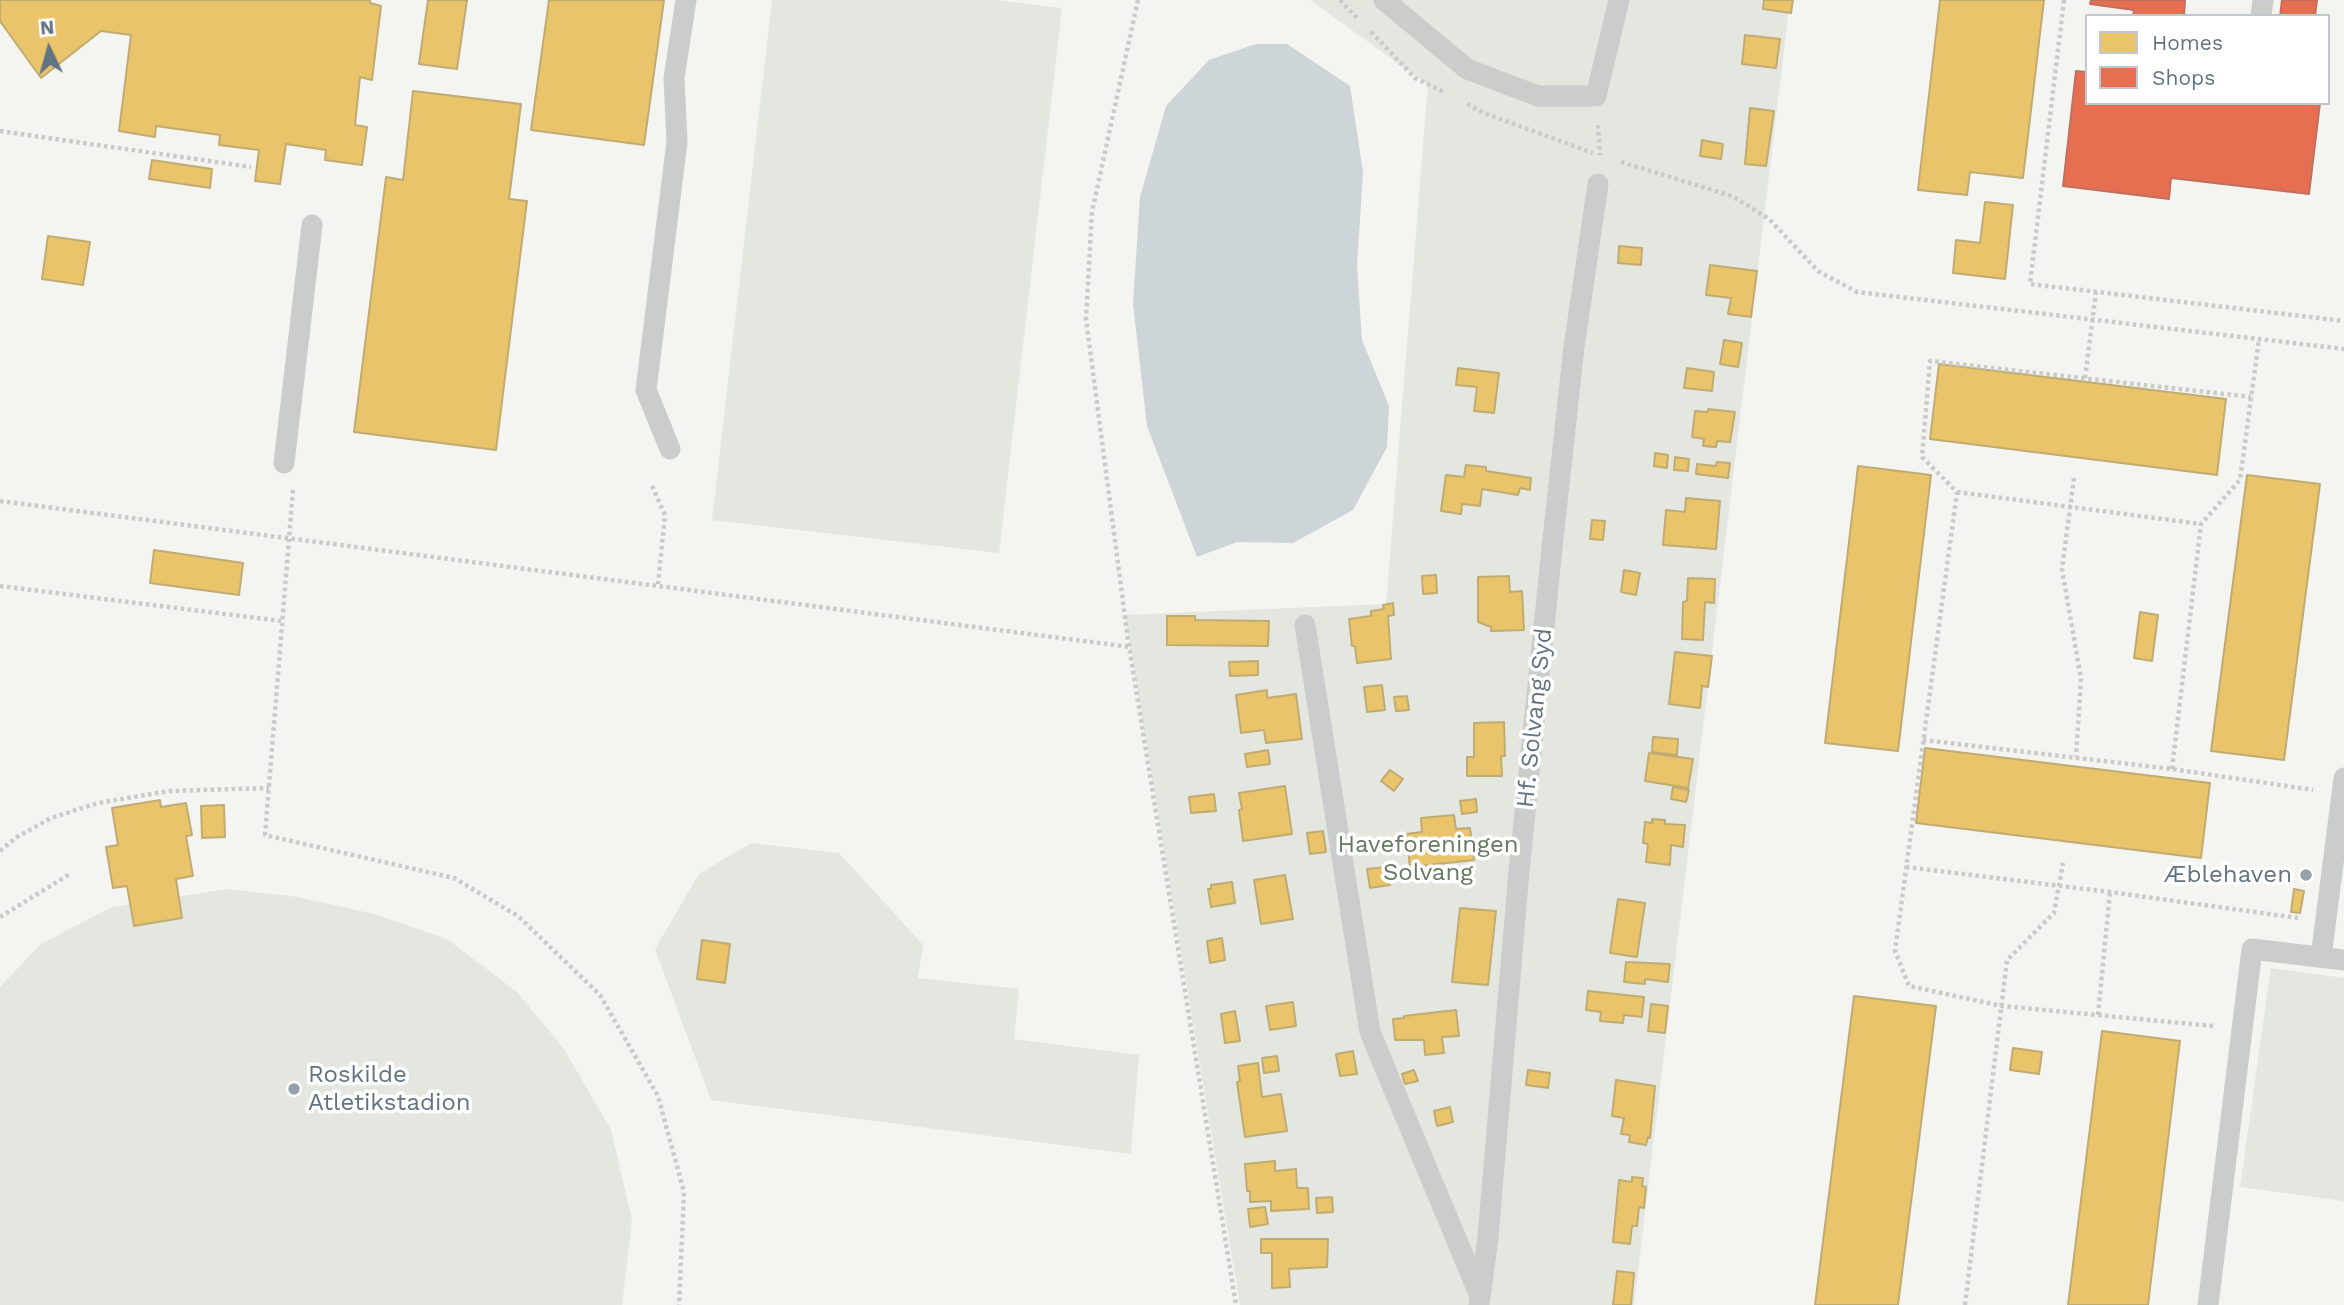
<!DOCTYPE html>
<meta charset="utf-8">
<style>
body{margin:0}
#map{position:relative;width:2344px;height:1305px;overflow:hidden;background:#f4f4f1;font-family:"Work Sans",sans-serif}
canvas{display:block}
.legend{position:absolute;left:2085px;top:14px;width:245px;height:91px;box-sizing:border-box;background:#fff;border:2px solid #c0c7cd;margin:0;padding:9px 12px;list-style:none;font-size:21px;color:#627483}
.legend li{display:flex;align-items:center;gap:14px;height:35px}
.legend b{width:35px;border:2px solid #c0c7cd}
.north{position:absolute;left:14px;top:14px;width:70px;height:70px;-webkit-text-stroke:5px #fff;paint-order:stroke;rotate:355deg;font-size:19px;font-weight:700;line-height:28px;text-align:center;color:#627483}
.north::after{content:'';display:block;margin:auto;width:24px;height:32px;background:#627483;clip-path:polygon(50% 0,100% 100%,50% 72%,0 100%)}
</style>
<div id="map">
<canvas width="2344" height="1305"></canvas>
<ul class="legend">
<li><b style="height:19px;background:#e9c46a"></b>Homes</li>
<li><b style="height:19px;background:#e76f51"></b>Shops</li>
</ul>
<div class="north">N</div>
</div>
<script>
const c = document.querySelector('canvas').getContext('2d');
c.lineJoin = 'round';
function paint(path, color) { c.fillStyle = color; c.fill(path, 'evenodd'); }
const toPath = rows => new Path2D(rows.map(r => 'M' + r).join(''));
function strokePath(path, color, width, dash) { c.strokeStyle = color; c.lineWidth = width; c.lineCap = dash ? 'butt' : 'round'; c.setLineDash(dash || []); c.stroke(path); }
function write(font, color, halo, rows, align = 'center') {
  c.font = font + ' "Work Sans",sans-serif'; c.lineWidth = 7; c.setLineDash([]); c.textBaseline = 'middle'; c.strokeStyle = halo; c.fillStyle = color; for (const [text, x, y, turn = 0] of rows) {
    c.save(); c.translate(x, y); c.rotate((+turn || 0) * Math.PI / 180); c.textAlign = isNaN(turn) ? turn : align; if (halo) c.strokeText(text, 0, 0); c.fillText(text, 0, 0); c.restore();
  }
}
const green = toPath([
 [772,0,996,0,1062,8,999,553,712,520],
 [1310,0,1790,0,1634,1305,1240,1305,1125,615,1386,604,1428,85],
 [751,843,839,853,923,945,918,978,1019,989,1014,1039,1139,1055,1131,1154,711,1100,655,949,699,874],
 [227,889,298,897,374,914,447,939,517,992,564,1049,611,1130,632,1220,622,1305,0,1305,0,987,41,944,112,907],
 [2271,968,2344,978,2344,1201,2240,1187]
]);
const water = toPath([
 [1256,44,1287,44,1350,86,1363,172,1357,266,1362,340,1389,406,1387,447,1353,510,1293,543,1237,542,1197,557,1147,426,1133,304,1140,197,1166,106,1209,60]
]);
const homes = toPath([
 [0,0,370,0,370,3,381,6,372,80,360,77,355,125,367,127,362,165,325,160,326,150,286,144,280,184,255,181,259,150,219,145,220,135,156,126,155,137,119,131,131,35,101,31,41,78,0,21,0,0],
 [428,0,467,0,457,69,419,64,428,0],
 [549,0,664,0,644,145,531,130,549,0],
 [1764,0,1793,0,1791,13,1763,9,1764,0],
 [1940,0,2044,0,2023,178,1970,172,1967,195,1918,190,1940,0],
 [1745,35,1780,39,1776,68,1742,64,1745,35],
 [413,91,521,104,509,199,527,201,496,450,354,432,386,177,403,180,413,91],
 [1750,108,1774,111,1766,166,1745,164,1750,108],
 [1702,140,1723,144,1721,159,1700,156,1702,140],
 [152,160,212,169,210,188,149,179,152,160],
 [1985,202,2013,205,2005,279,1953,273,1956,240,1980,243,1985,202],
 [48,236,90,242,83,285,42,279,48,236],
 [1619,246,1642,248,1641,265,1618,263,1619,246],
 [1710,265,1757,271,1751,317,1728,314,1731,298,1706,295,1710,265],
 [1724,340,1742,343,1738,367,1720,364,1724,340],
 [1939,364,2226,399,2217,475,1930,439,1939,364],
 [1458,368,1499,373,1494,413,1474,411,1477,387,1456,385,1458,368],
 [1687,368,1714,372,1712,391,1684,388,1687,368],
 [1708,409,1735,412,1730,442,1717,441,1716,447,1703,446,1704,439,1692,437,1695,411,1708,412,1708,409],
 [1655,453,1668,455,1667,468,1654,466,1655,453],
 [1675,457,1689,459,1688,471,1674,470,1675,457],
 [1717,462,1730,463,1728,478,1696,474,1697,464,1716,466,1717,462],
 [1466,465,1486,467,1486,471,1531,478,1530,490,1520,488,1518,495,1482,489,1480,506,1462,504,1461,514,1441,511,1446,475,1464,477,1466,465],
 [1858,466,1931,475,1898,751,1825,743,1858,466],
 [2247,475,2320,484,2284,760,2211,751,2247,475],
 [1686,498,1720,501,1716,549,1663,545,1666,510,1685,512,1686,498],
 [1592,520,1605,521,1603,540,1590,539,1592,520],
 [154,550,243,563,239,595,150,583,154,550],
 [1624,570,1640,573,1636,595,1621,592,1624,570],
 [1436,575,1437,593,1423,594,1422,576,1436,575],
 [1509,576,1510,592,1522,591,1524,630,1491,631,1491,627,1478,622,1478,577,1509,576],
 [1688,578,1715,579,1714,603,1705,602,1703,640,1682,639,1683,602,1687,601,1688,578],
 [1393,603,1394,615,1388,616,1391,659,1357,663,1355,646,1352,646,1349,619,1371,616,1371,611,1384,609,1383,605,1393,603],
 [2140,612,2158,615,2152,661,2134,658,2140,612],
 [1167,616,1195,616,1195,620,1269,621,1268,646,1167,645,1167,616],
 [1675,652,1712,656,1708,687,1702,686,1700,708,1669,704,1675,652],
 [1258,661,1258,675,1230,676,1229,662,1258,661],
 [1382,685,1385,710,1367,712,1364,687,1382,685],
 [1267,690,1267,698,1296,694,1302,739,1266,743,1264,730,1241,733,1236,695,1267,690],
 [1407,696,1409,710,1396,711,1394,697,1407,696],
 [1504,722,1505,756,1501,756,1502,776,1467,776,1467,757,1474,757,1474,723,1504,722],
 [1653,737,1678,739,1677,755,1652,752,1653,737],
 [1925,748,2210,783,2201,858,1916,823,1925,748],
 [1268,750,1270,764,1247,767,1245,754,1268,750],
 [1649,753,1693,759,1688,788,1645,781,1649,753],
 [1390,770,1403,779,1394,791,1381,781,1390,770],
 [1285,786,1292,834,1243,841,1239,810,1242,809,1239,793,1285,786],
 [1673,787,1689,790,1686,802,1671,799,1673,787],
 [1214,794,1216,811,1191,813,1189,797,1214,794],
 [1476,799,1477,812,1462,814,1460,801,1476,799],
 [160,800,161,807,186,803,192,835,186,836,193,876,176,879,182,918,134,926,127,886,113,888,106,847,118,845,112,808,160,800],
 [224,805,225,837,202,838,201,806,224,805],
 [1454,815,1456,829,1470,828,1474,860,1410,867,1406,834,1422,832,1421,818,1454,815],
 [1652,819,1665,820,1665,824,1685,825,1683,847,1671,845,1670,865,1646,862,1648,844,1643,843,1645,822,1652,823,1652,819],
 [1323,831,1326,852,1310,854,1307,833,1323,831],
 [1387,867,1390,885,1370,888,1367,869,1387,867],
 [1285,875,1293,919,1261,924,1254,880,1285,875],
 [1232,882,1235,903,1211,907,1208,889,1211,889,1211,885,1232,882],
 [2294,889,2304,891,2300,913,2291,912,2294,889],
 [1618,899,1645,903,1637,957,1610,953,1618,899],
 [1460,908,1496,911,1488,985,1452,982,1460,908],
 [1222,938,1225,960,1210,963,1207,941,1222,938],
 [702,940,730,944,725,983,697,979,702,940],
 [1626,962,1670,964,1668,982,1645,979,1645,984,1624,982,1626,962],
 [1588,991,1644,997,1642,1017,1624,1015,1623,1023,1600,1021,1601,1012,1586,1010,1588,991],
 [1854,996,1936,1006,1898,1305,1815,1305,1854,996],
 [1293,1002,1296,1026,1270,1030,1266,1006,1293,1002],
 [1651,1004,1668,1006,1665,1033,1648,1031,1651,1004],
 [1456,1010,1459,1036,1442,1037,1444,1053,1425,1055,1424,1040,1395,1040,1393,1019,1404,1018,1404,1016,1456,1010],
 [1235,1011,1240,1041,1225,1043,1221,1014,1235,1011],
 [2102,1031,2180,1041,2148,1305,2068,1305,2102,1031],
 [2013,1048,2042,1052,2039,1074,2010,1070,2013,1048],
 [1353,1051,1357,1074,1340,1076,1336,1054,1353,1051],
 [1277,1056,1279,1071,1264,1073,1262,1058,1277,1056],
 [1258,1063,1262,1097,1281,1094,1287,1131,1245,1137,1237,1082,1240,1081,1238,1066,1258,1063],
 [1414,1070,1418,1081,1405,1084,1402,1074,1414,1070],
 [1528,1070,1550,1073,1548,1088,1526,1085,1528,1070],
 [1616,1080,1655,1086,1650,1138,1648,1137,1646,1145,1629,1142,1630,1135,1621,1134,1624,1118,1612,1116,1616,1080],
 [1450,1107,1453,1122,1437,1126,1434,1111,1450,1107],
 [1275,1161,1275,1171,1296,1169,1297,1188,1308,1188,1309,1209,1271,1211,1271,1201,1250,1202,1250,1191,1247,1191,1245,1164,1275,1161],
 [1632,1177,1643,1178,1642,1186,1646,1187,1644,1208,1639,1207,1637,1226,1632,1226,1630,1244,1613,1242,1619,1180,1632,1182,1632,1177],
 [1332,1197,1333,1212,1317,1213,1316,1198,1332,1197],
 [1265,1207,1268,1224,1250,1227,1248,1209,1265,1207],
 [1261,1239,1328,1239,1327,1267,1289,1269,1290,1287,1272,1288,1272,1253,1261,1253,1261,1239],
 [1617,1271,1634,1273,1631,1305,1613,1305,1617,1271]
]);
const shops = toPath([
 [2091,0,2185,0,2184,16,2133,16,2134,10,2090,4,2091,0],
 [2282,0,2317,0,2315,16,2280,16,2282,0],
 [2076,71,2087,72,2087,103,2320,103,2309,194,2171,178,2169,199,2063,186,2076,71]
]);
const path = toPath([
 [1138,0,1092,212,1086,319,1128,640,1236,1305],
 [1340,0,1357,18],
 [2064,0,2030,284,2344,321],
 [1371,32,1415,78,1444,92],
 [1467,104,1484,113,1593,153],
 [1598,125,1600,155],
 [0,131,251,167],
 [1621,162,1732,196,1769,219,1818,271,1857,292,2344,349],
 [2085,378,2096,292],
 [2074,478,2062,569,2081,679,2076,757],
 [652,486,665,515,658,584],
 [293,490,265,835,454,878,518,916,600,995,658,1096,684,1192,679,1305],
 [1957,492,2201,524],
 [0,501,1130,647],
 [0,586,281,621],
 [1923,740,2172,769,2313,790],
 [2172,769,2201,524,2240,480,2259,339],
 [0,851,17,837,51,818,98,803,169,791,269,788],
 [1906,867,2110,892,2298,918],
 [0,917,70,874],
 [2098,1015,2110,892],
 [2213,1026,2002,1006,1909,986,1895,951,1957,492,1922,457,1930,361,2251,397],
 [1965,1305,2007,960,2054,913,2063,863]
]);
const lane = toPath([
 [1384,0,1467,69,1538,96,1596,96,1619,0],
 [2261,16,2263,0],
 [670,449,646,390,677,142,674,78,686,0],
 [284,463,312,225],
 [1305,625,1370,1032,1480,1296],
 [2321,957,2344,778],
 [1479,1305,1488,1237,1519,871,1552,548,1574,347,1598,184],
 [2208,1305,2252,949,2344,960]
]);
const markers = [
 [2306,875,7,"#95a1aa"],
 [294,1089,7,"#95a1aa"]
];
const streetNames = [
 ["Hf. Solvang Syd",1535,718,-84]
];
const parkNames = [
 ["Haveforeningen",1428,845],
 ["Solvang",1428,873]
];
const poiNames = [
 ["Æblehaven",2292,875],
 ["Roskilde",308,1075,"left"],
 ["Atletikstadion",308,1103,"left"]
];
paint(green, '#e3e7df');
paint(water, '#cdd5d8');
paint(homes, '#e9c46a');
strokePath(homes, '#c0ac72', 2);
paint(shops, '#e76f51');
strokePath(shops, '#bf7060', 2);
strokePath(path, '#c9caca', 4.5, [3.5, 3.5]);
strokePath(lane, '#cbcdcd', 21);
for (const [x, y, r, color] of markers) { const dot = new Path2D(); dot.arc(x, y, r, 0, 2 * Math.PI); c.fillStyle = color; c.fill(dot); strokePath(dot, '#fff', 2.5); }
write('24px', '#627483', '#fff', streetNames);
write('24px', '#667a61', '#fff', parkNames);
write('24px', '#627483', '#fff', poiNames, 'right');
</script>
